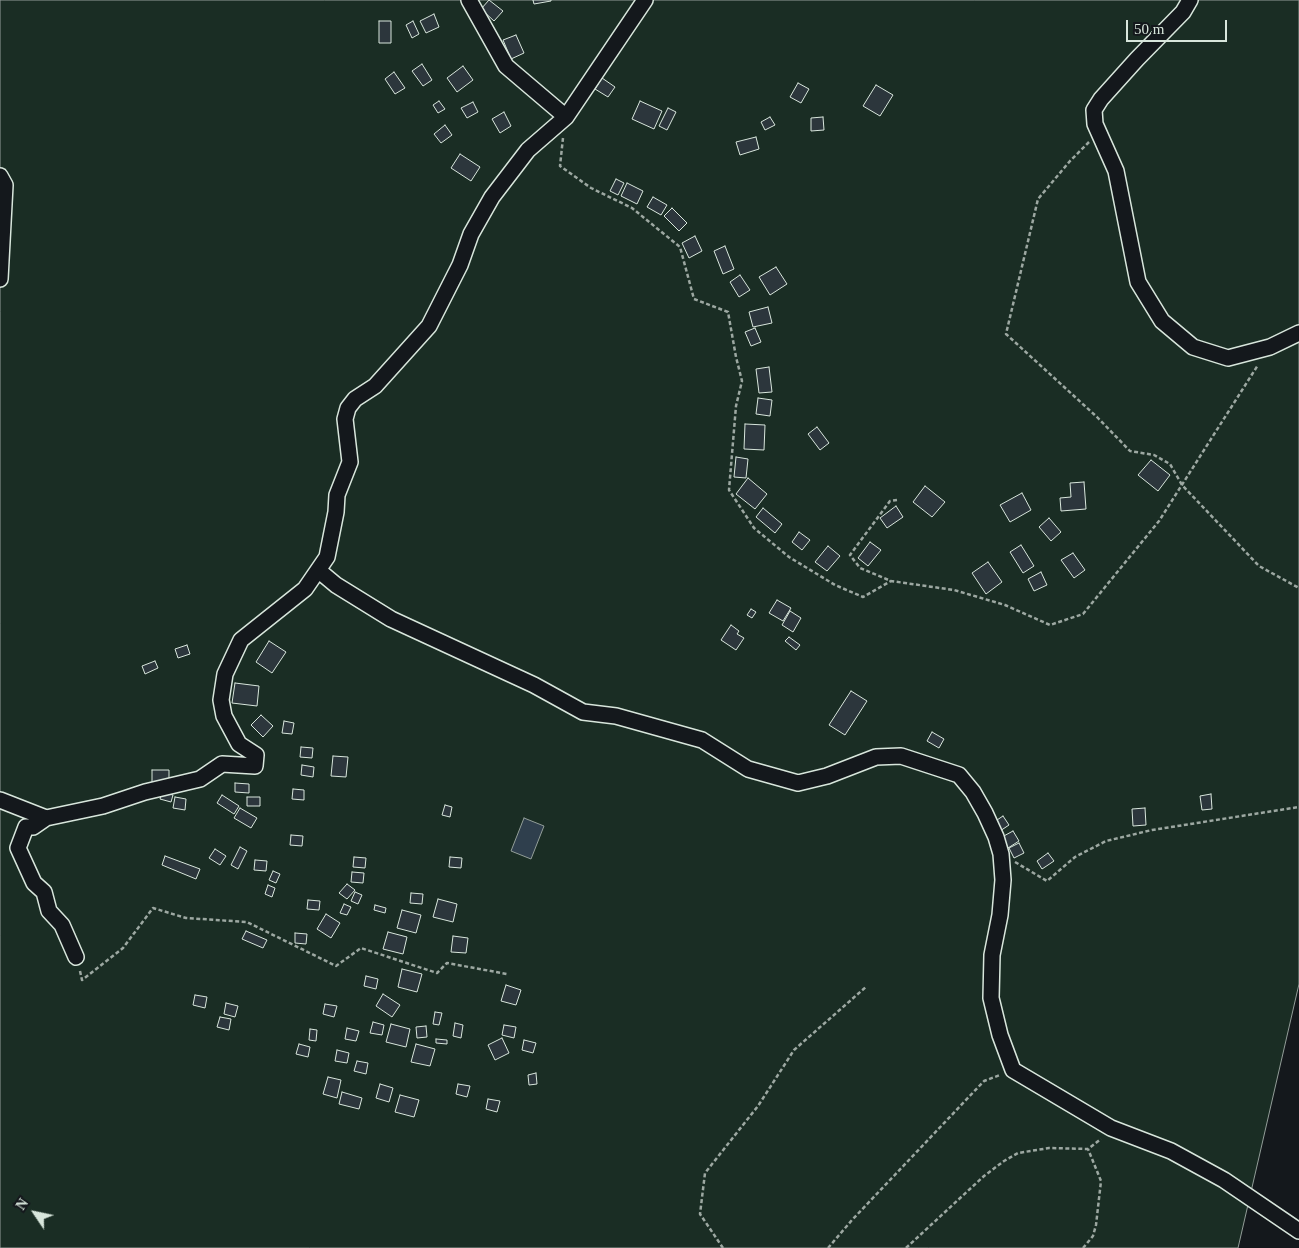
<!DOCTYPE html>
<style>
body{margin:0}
#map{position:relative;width:1299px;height:1248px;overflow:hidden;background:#14181c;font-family:Georgia,serif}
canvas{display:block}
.north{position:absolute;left:10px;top:1188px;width:50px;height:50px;-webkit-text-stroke:4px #14181c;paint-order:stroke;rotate:304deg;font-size:14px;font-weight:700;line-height:20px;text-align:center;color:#d8e6dc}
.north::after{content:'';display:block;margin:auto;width:18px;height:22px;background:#d8e6dc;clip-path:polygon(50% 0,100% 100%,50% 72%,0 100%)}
.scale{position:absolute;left:1126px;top:20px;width:101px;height:22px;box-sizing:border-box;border:2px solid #d8e6dc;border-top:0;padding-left:6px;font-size:15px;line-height:18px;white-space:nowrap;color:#d8e6dc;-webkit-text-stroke:4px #14181c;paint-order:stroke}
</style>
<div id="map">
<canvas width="1299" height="1248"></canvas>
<div class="north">N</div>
<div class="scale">50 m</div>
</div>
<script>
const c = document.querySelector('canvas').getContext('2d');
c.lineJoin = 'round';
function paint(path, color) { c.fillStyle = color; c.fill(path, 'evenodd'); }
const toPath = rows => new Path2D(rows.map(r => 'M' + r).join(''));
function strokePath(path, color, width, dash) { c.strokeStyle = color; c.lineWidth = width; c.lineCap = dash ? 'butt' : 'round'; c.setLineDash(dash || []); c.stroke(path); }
const green = toPath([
 [0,0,1299,0,1299,984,1238,1248,0,1248,0,0]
]);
const water = toPath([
 [524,818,544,826,531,859,511,851,524,818]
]);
const building = toPath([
 [489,0,503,11,494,21,481,9,489,0],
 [533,0,551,0,551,1,534,4,533,0],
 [434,14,439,27,426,33,420,21,434,14],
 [379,21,391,21,391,43,379,43,379,21],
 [413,21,419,34,412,38,406,25,413,21],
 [516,35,524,53,511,59,503,40,516,35],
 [422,64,432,80,423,86,412,71,422,64],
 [463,66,473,80,457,92,447,78,463,66],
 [394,72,405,88,395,94,385,79,394,72],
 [602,78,615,87,608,97,595,89,602,78],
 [798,83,809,89,801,103,790,97,798,83],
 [876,85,893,95,880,116,863,106,876,85],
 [439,101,445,109,438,113,433,105,439,101],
 [640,101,662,111,654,129,632,119,640,101],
 [473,102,478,112,467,118,461,108,473,102],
 [668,108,676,112,667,130,659,126,668,108],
 [504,112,511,126,500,133,492,119,504,112],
 [770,117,775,125,765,130,761,122,770,117],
 [823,117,824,130,811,131,811,118,823,117],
 [445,125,452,135,441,143,434,134,445,125],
 [756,137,759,149,740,155,736,142,756,137],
 [460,154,480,167,471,181,451,168,460,154],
 [616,179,624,183,618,195,610,191,616,179],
 [627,183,643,191,637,204,621,196,627,183],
 [653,197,667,205,661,215,647,207,653,197],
 [672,208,687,223,679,231,664,216,672,208],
 [695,236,702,251,689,258,682,243,695,236],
 [725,246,734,269,723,274,714,251,725,246],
 [776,267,787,284,770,295,759,277,776,267],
 [740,275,750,290,739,297,730,282,740,275],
 [768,307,772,323,753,327,749,312,768,307],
 [755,328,761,342,751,346,745,332,755,328],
 [769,367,772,392,759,393,756,369,769,367],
 [758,398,772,400,770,416,756,414,758,398],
 [745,424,765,425,764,450,744,449,745,424],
 [817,427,829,443,820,450,808,434,817,427],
 [736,457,748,459,746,478,734,477,736,457],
 [1151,460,1170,475,1158,491,1138,475,1151,460],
 [748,478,767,494,755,509,736,494,748,478],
 [1084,482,1086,509,1061,511,1060,498,1071,497,1070,483,1084,482],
 [925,486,945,502,932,517,913,502,925,486],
 [1022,493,1031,510,1010,522,1000,505,1022,493],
 [896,506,903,517,887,528,880,518,896,506],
 [763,508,782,524,775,533,756,517,763,508],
 [1049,518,1061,532,1051,541,1039,527,1049,518],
 [799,532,810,540,802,550,792,542,799,532],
 [870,542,881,550,868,566,858,558,870,542],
 [1021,545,1034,566,1023,573,1010,552,1021,545],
 [828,546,840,556,827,571,815,562,828,546],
 [1073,553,1085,570,1074,578,1061,560,1073,553],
 [988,562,1002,582,986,594,972,573,988,562],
 [1041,572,1047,585,1034,591,1028,579,1041,572],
 [777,600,791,608,783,621,769,613,777,600],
 [751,609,756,612,752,618,747,615,751,609],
 [790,611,801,618,793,632,782,625,790,611],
 [731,625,739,631,737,634,744,638,736,650,721,640,731,625],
 [789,637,800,645,796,650,785,641,789,637],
 [269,641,286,652,272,673,256,662,269,641],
 [187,645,190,654,178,658,175,649,187,645],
 [155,661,158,668,145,674,142,666,155,661],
 [235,683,259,686,257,706,232,703,235,683],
 [851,691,867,701,845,735,829,725,851,691],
 [261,715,273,726,263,737,251,725,261,715],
 [284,721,294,723,292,734,282,733,284,721],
 [932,732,944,739,939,748,927,741,932,732],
 [301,747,313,748,312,758,300,757,301,747],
 [333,756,348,757,346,777,331,776,333,756],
 [302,765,314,767,313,777,301,775,302,765],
 [152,770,169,770,169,783,152,783,152,770],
 [235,783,249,784,249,793,235,792,235,783],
 [293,789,304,790,304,800,292,799,293,789],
 [162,792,173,795,171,802,160,799,162,792],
 [1211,794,1212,809,1202,810,1200,796,1211,794],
 [222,795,239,806,234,814,217,803,222,795],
 [175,797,186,799,185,810,173,808,175,797],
 [247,797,260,797,260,806,247,806,247,797],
 [445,805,452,807,450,817,442,815,445,805],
 [240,808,257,818,251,828,234,818,240,808],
 [1145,808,1146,825,1133,826,1132,809,1145,808],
 [1003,816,1009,825,1000,831,994,822,1003,816],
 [1013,831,1019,841,1008,848,1002,837,1013,831],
 [291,835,303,836,302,846,290,845,291,835],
 [1019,843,1024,853,1014,858,1009,848,1019,843],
 [240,847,247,851,238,869,231,865,240,847],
 [215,849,226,856,220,865,209,858,215,849],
 [1048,853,1054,861,1042,869,1037,861,1048,853],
 [165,856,200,869,196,879,162,865,165,856],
 [354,857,366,858,365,868,353,867,354,857],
 [450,857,462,858,461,868,449,867,450,857],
 [255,860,267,861,266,871,254,870,255,860],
 [273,871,280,874,276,883,269,880,273,871],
 [352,872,364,873,363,883,351,882,352,872],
 [347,884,355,890,347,899,339,893,347,884],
 [268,885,275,888,272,897,265,894,268,885],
 [355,892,362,895,358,904,351,901,355,892],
 [411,893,423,894,422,904,410,903,411,893],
 [438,899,457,904,453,922,433,917,438,899],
 [308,900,320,901,319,910,307,909,308,900],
 [344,904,351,907,347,915,340,913,344,904],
 [375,905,386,908,385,913,374,910,375,905],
 [402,910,421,915,416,933,397,928,402,910],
 [326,914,340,923,331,938,317,929,326,914],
 [246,931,267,940,263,948,242,939,246,931],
 [388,932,407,937,403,954,383,949,388,932],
 [295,933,307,934,306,944,295,943,295,933],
 [453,936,468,938,466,953,451,952,453,936],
 [402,969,422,974,417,992,398,987,402,969],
 [366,976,378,979,376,989,364,986,366,976],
 [506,985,521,990,516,1005,501,1001,506,985],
 [383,994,400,1005,392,1017,376,1006,383,994],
 [195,995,207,997,205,1008,193,1005,195,995],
 [226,1003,238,1006,235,1017,224,1014,226,1003],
 [325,1004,337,1006,334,1017,323,1014,325,1004],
 [435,1012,442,1013,439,1025,433,1024,435,1012],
 [220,1017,231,1019,229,1030,217,1027,220,1017],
 [373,1022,384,1025,382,1035,370,1033,373,1022],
 [455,1023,463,1025,461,1038,453,1036,455,1023],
 [391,1024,410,1029,406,1047,386,1042,391,1024],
 [504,1025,516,1027,514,1038,502,1035,504,1025],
 [426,1026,427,1037,417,1038,416,1027,426,1026],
 [347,1028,359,1031,356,1041,345,1039,347,1028],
 [310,1029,317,1030,316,1041,309,1040,310,1029],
 [502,1038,509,1053,495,1060,488,1045,502,1038],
 [436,1039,447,1040,447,1044,436,1043,436,1039],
 [524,1040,536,1043,533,1053,522,1050,524,1040],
 [299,1044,310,1047,308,1057,296,1054,299,1044],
 [416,1044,435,1049,430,1066,411,1062,416,1044],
 [337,1050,349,1053,347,1063,335,1061,337,1050],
 [357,1061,368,1063,366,1074,354,1071,357,1061],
 [536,1073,537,1084,529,1085,528,1075,536,1073],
 [328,1077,341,1080,337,1098,323,1094,328,1077],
 [380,1084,393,1088,389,1102,376,1098,380,1084],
 [458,1084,470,1086,467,1097,456,1094,458,1084],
 [342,1092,362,1098,359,1109,339,1104,342,1092],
 [400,1095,419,1100,414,1117,395,1112,400,1095],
 [488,1099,500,1101,497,1112,486,1109,488,1099]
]);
const path = toPath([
 [563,138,560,166,591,188,632,208,680,247,694,299,728,312,736,357,742,381,736,406,729,490,754,528,789,557,835,585,863,597,891,581],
 [1089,142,1070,161,1038,199,1006,334,1097,417,1130,451,1154,455,1170,464,1182,485,1259,566,1299,588],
 [897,500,890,501,850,555,860,568,891,581,954,590,1005,605,1050,625,1083,614,1159,521,1258,365],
 [1015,862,1047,881,1075,857,1106,841,1152,830,1299,807],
 [80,971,82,980,123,948,153,908,186,918,247,922,336,966,361,948,437,973,447,963,507,974],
 [723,1248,700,1214,705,1173,758,1106,794,1050,867,986],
 [828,1248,852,1220,984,1081,1000,1075],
 [906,1248,984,1176,1004,1161,1018,1153,1049,1148,1088,1149,1101,1139],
 [1083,1248,1093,1236,1096,1225,1101,1181,1088,1149]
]);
const minor = toPath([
 [469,0,506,66,566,117],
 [1190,0,1183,12,1137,59,1101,99,1094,110,1095,124,1116,171,1138,282,1162,321,1193,347,1228,358,1270,347,1299,333],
 [0,176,5,185,0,279],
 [318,570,336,585,391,619,534,685,583,712,616,716,702,740,748,769,798,783,827,776,876,757,901,756,959,775,973,792,985,813,996,837,1001,854,1003,880,1000,915,992,955,991,998,1000,1035,1013,1070,1111,1128,1171,1151,1224,1180,1299,1231],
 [0,800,46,818,103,806,145,792,200,779,222,764,255,766,256,755,239,744,224,716,221,700,225,674,241,640,305,589,327,557,336,512,337,495,350,462,345,419,348,408,355,399,375,386,429,326,460,265,471,234,492,197,528,150,566,117,645,0],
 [46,818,33,827,26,827,18,848,34,883,44,892,49,911,62,925,76,957]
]);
paint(green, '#1a2d24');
strokePath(green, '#939e99', 1);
paint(water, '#2f3f4d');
strokePath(water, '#939e99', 1);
paint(building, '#2c363c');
strokePath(building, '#d8e6dc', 1);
strokePath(minor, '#d8e6dc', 18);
strokePath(path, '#9da8a2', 2.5, [4, 2.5]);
strokePath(minor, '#14181c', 15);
</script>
